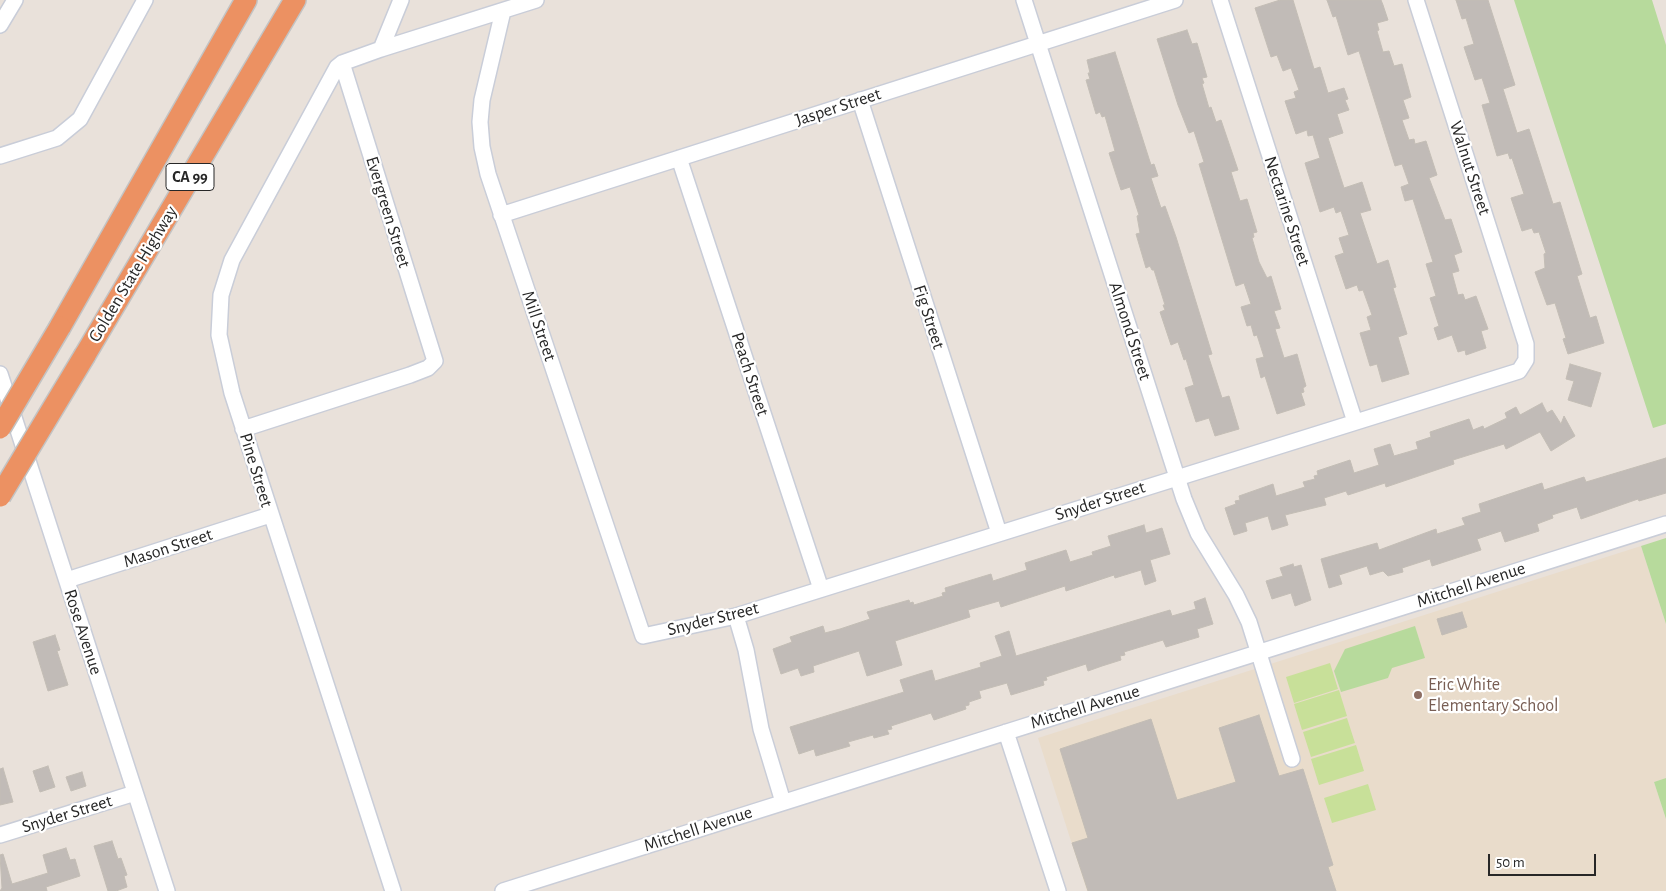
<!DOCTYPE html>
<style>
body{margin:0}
#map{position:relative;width:1666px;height:891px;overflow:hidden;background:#e9e1da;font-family:"Alegreya Sans",sans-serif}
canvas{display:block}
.scale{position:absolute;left:1488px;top:854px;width:108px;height:22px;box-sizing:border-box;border:2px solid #272727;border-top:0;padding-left:6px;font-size:15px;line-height:18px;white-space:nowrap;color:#272727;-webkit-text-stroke:4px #fff;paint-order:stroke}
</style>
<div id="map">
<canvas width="1666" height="891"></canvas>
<div class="scale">50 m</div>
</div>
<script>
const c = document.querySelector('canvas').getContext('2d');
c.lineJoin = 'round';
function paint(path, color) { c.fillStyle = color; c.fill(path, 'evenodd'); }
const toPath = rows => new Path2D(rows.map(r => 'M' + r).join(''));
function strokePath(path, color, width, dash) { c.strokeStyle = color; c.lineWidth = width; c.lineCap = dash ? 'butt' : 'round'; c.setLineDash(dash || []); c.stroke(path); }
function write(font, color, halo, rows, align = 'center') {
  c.font = font + ' "Alegreya Sans",sans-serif'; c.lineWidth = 4.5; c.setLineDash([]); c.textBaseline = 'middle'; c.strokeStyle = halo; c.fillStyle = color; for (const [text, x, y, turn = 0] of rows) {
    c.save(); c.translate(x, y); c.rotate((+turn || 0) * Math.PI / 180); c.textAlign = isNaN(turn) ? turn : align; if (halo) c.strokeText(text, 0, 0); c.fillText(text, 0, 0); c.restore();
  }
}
const education = toPath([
 [1641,546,1666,624,1666,778,1654,782,1666,819,1666,891,1087,891,1038,738]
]);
const green = toPath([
 [1514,0,1652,0,1666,45,1666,424,1653,428],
 [1666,538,1666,624,1641,546],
 [1415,626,1425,658,1392,668,1388,678,1341,692,1334,671,1345,649],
 [1666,778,1666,819,1654,782]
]);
const pitch = toPath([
 [1330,663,1338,689,1294,703,1286,677],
 [1339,690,1347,716,1302,730,1294,704],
 [1347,718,1355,743,1311,757,1303,732],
 [1356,745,1364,771,1319,785,1311,759],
 [1368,784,1376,810,1332,823,1324,798]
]);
const building = toPath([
 [1280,0,1293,0,1314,69,1320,67,1328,93,1344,88,1348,99,1345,100,1349,110,1337,114,1343,133,1328,138,1344,188,1362,182,1371,210,1360,213,1377,264,1388,260,1396,287,1393,288,1407,334,1398,337,1409,374,1382,382,1377,364,1370,366,1360,333,1371,330,1367,317,1372,315,1363,290,1359,291,1357,285,1346,289,1335,256,1344,253,1339,238,1349,235,1341,211,1336,213,1334,207,1320,212,1305,163,1320,158,1313,135,1308,136,1307,130,1296,134,1285,101,1296,98,1294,92,1299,90,1291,68,1283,71,1277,55,1271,57,1255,8,1280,0],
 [1327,0,1381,0,1383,5,1388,20,1377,23,1379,30,1377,31,1383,52,1389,51,1394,66,1402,64,1411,97,1403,100,1409,118,1402,120,1409,140,1414,139,1415,144,1426,141,1437,175,1429,178,1445,220,1451,219,1462,252,1454,255,1459,271,1452,273,1458,295,1463,294,1465,300,1476,296,1488,329,1481,331,1486,348,1466,355,1465,350,1458,352,1452,335,1438,340,1434,328,1439,326,1430,298,1436,296,1426,264,1433,262,1413,199,1405,201,1401,187,1409,184,1402,164,1395,166,1359,51,1348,55,1336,16,1333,17,1327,0],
 [1456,0,1488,0,1515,85,1503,89,1517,133,1529,129,1553,204,1560,202,1582,274,1577,276,1590,318,1596,316,1604,343,1568,354,1563,339,1566,338,1555,303,1547,305,1535,272,1545,268,1544,254,1546,253,1539,232,1534,233,1532,228,1522,231,1511,198,1524,194,1512,158,1510,159,1508,153,1497,156,1482,105,1490,103,1482,78,1475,80,1464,47,1474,44,1466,18,1462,19,1456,0],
 [1187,30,1192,44,1197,43,1207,77,1202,78,1204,83,1202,84,1209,108,1211,107,1216,122,1221,120,1238,170,1231,172,1240,201,1247,199,1257,232,1253,233,1254,237,1252,238,1259,262,1267,278,1271,276,1281,309,1274,311,1280,328,1275,329,1284,358,1297,354,1306,386,1303,388,1304,392,1301,393,1305,405,1277,414,1265,376,1261,378,1256,359,1264,357,1257,335,1254,336,1251,325,1247,326,1241,307,1251,304,1244,283,1236,286,1199,164,1204,162,1194,131,1189,133,1178,105,1157,39,1187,30],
 [1115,52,1151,165,1154,164,1158,176,1151,178,1161,208,1165,206,1176,237,1212,354,1208,355,1222,398,1229,396,1239,429,1215,436,1209,418,1196,422,1185,388,1194,385,1186,359,1184,360,1178,342,1171,345,1160,312,1165,310,1163,305,1165,305,1154,270,1152,270,1150,266,1146,268,1136,234,1140,233,1137,216,1139,215,1130,187,1121,190,1109,153,1115,151,1105,116,1102,117,1100,112,1096,114,1086,80,1090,79,1088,73,1090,73,1087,60,1115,52],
 [1570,364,1601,373,1591,407,1568,400,1574,381,1566,379,1570,364],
 [1542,403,1547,413,1552,410,1561,424,1564,416,1575,436,1551,451,1540,432,1506,449,1504,444,1453,460,1454,464,1386,487,1385,483,1348,495,1346,491,1324,498,1326,505,1285,515,1288,525,1272,530,1268,516,1245,523,1247,531,1234,535,1225,508,1236,504,1235,501,1240,500,1239,496,1273,484,1276,496,1305,487,1303,482,1315,479,1314,476,1318,475,1317,471,1350,460,1354,473,1379,465,1374,449,1390,444,1394,456,1418,449,1416,442,1431,437,1430,432,1469,419,1473,430,1483,426,1484,429,1507,418,1505,413,1516,407,1520,415,1542,403],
 [1666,458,1666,493,1639,501,1638,499,1581,519,1577,507,1552,515,1553,518,1537,524,1539,531,1505,542,1501,531,1477,539,1481,550,1432,566,1430,559,1402,568,1403,572,1388,576,1383,571,1370,575,1367,566,1339,575,1342,584,1329,588,1321,559,1377,543,1379,550,1436,529,1437,534,1465,525,1462,518,1481,512,1479,504,1542,483,1544,490,1584,477,1586,482,1666,458],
 [1144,525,1146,533,1162,528,1170,554,1150,560,1156,581,1145,585,1141,570,1115,578,1114,575,1066,591,1065,586,1001,607,999,601,968,610,970,617,895,641,902,665,867,676,859,651,813,666,814,672,801,676,798,668,781,674,773,649,792,642,790,637,823,626,825,633,840,629,870,619,867,612,909,600,910,603,913,602,914,605,943,596,942,593,946,592,945,588,991,574,993,581,1027,570,1025,563,1066,550,1070,562,1093,555,1092,552,1111,546,1108,536,1144,525],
 [1293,564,1294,567,1301,565,1311,600,1295,606,1291,593,1272,599,1266,581,1283,576,1280,568,1293,564],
 [1205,598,1213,624,1197,629,1199,637,1166,647,1163,640,1124,652,1125,655,1120,656,1121,660,1102,666,1088,671,1086,664,1046,677,1047,680,1043,681,1044,685,1011,695,1007,683,979,691,981,698,969,702,969,705,965,706,966,709,934,720,931,713,891,726,892,729,887,730,889,734,874,738,873,735,848,742,850,746,816,756,814,749,799,754,790,727,904,692,900,680,932,670,935,681,981,667,980,663,1002,656,995,636,1009,631,1016,656,1170,610,1172,616,1196,609,1194,602,1205,598],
 [1462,612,1467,627,1442,635,1437,619,1462,612],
 [55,635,60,650,57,651,68,685,48,691,33,642,55,635],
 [1259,715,1279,776,1303,769,1333,865,1328,867,1336,891,1088,891,1072,843,1088,838,1060,749,1151,719,1177,800,1236,782,1219,728,1259,715],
 [48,766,55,787,40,792,33,771,48,766],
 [3,768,13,802,0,805,0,769,3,768],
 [82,772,86,786,71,791,66,777,82,772],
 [112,841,118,859,121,858,127,875,124,876,127,887,116,891,108,891,94,846,112,841],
 [66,848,70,860,75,859,80,876,46,887,47,891,0,891,2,888,0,855,3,854,12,884,48,873,43,855,66,848]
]);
const minor = toPath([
 [1024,0,1184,499,1198,533,1236,595,1249,622,1292,759],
 [1220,0,1355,422],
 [503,11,482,100,480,122,482,147,488,174,643,636,736,616,1519,371,1526,360,1526,344,1416,0],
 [0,25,15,0],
 [381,49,401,0],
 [860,100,999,533],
 [0,156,57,138,80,119,145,0],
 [679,158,821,589],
 [501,215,1175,0],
 [0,374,167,891],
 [243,429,410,375,428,368,435,361,342,63],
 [67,580,270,515],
 [736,616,746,650,761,729,783,802],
 [1006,732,1058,891],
 [0,835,135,793],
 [393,891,232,393,219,335,221,295,232,260,337,67,342,63,381,49,536,0],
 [503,891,1666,524]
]);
const highway = toPath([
 [60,327,246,0],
 [85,355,295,0]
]);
const highwayBridge = toPath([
 [0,428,60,327],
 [0,496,85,355]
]);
const markers = [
 [1418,695,5,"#8d6e63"]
];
const shields = [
 [190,177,48]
];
const shieldNames = [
 ["CA 99",190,177]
];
const streetNames = [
 ["Jasper Street",838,107,-18],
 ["Walnut Street",1470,168,72],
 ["Nectarine Street",1287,211,72],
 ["Evergreen Street",388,212,73],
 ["Golden State Highway",133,274,-59],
 ["Fig Street",929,317,72],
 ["Mill Street",539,326,71],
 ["Almond Street",1130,331,72],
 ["Peach Street",750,374,72],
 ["Pine Street",256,470,73],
 ["Snyder Street",1100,501,-18],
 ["Mason Street",168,548,-18],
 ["Mitchell Avenue",1471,585,-18],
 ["Snyder Street",713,619,-14],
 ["Rose Avenue",83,632,72],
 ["Mitchell Avenue",1085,707,-17],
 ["Snyder Street",67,814,-17],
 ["Mitchell Avenue",698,829,-18]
];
const educationNames = [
 ["Eric White",1428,685],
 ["Elementary School",1428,706]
];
paint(education, '#e9dccb');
paint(green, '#b7da9c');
paint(pitch, '#c8e099');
paint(building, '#c1bbb7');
strokePath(building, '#c3bdb5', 1);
strokePath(minor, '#c9cdd8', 18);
strokePath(highway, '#c3c3c3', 24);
strokePath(minor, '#fff', 15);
strokePath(highway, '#ec9162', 21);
strokePath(highwayBridge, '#c3c3c3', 24, []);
strokePath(highwayBridge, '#ec9162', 21);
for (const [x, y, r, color] of markers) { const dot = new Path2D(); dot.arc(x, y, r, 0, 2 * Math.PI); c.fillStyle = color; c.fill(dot); strokePath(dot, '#fff', 2); }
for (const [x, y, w] of shields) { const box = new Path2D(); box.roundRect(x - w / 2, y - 13.5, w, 27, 4); c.fillStyle = '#fff'; c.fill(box); strokePath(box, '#272727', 1); }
write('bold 16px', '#272727', null, shieldNames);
write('18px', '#272727', '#fff', streetNames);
write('18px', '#785e54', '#fff', educationNames, 'left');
</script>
